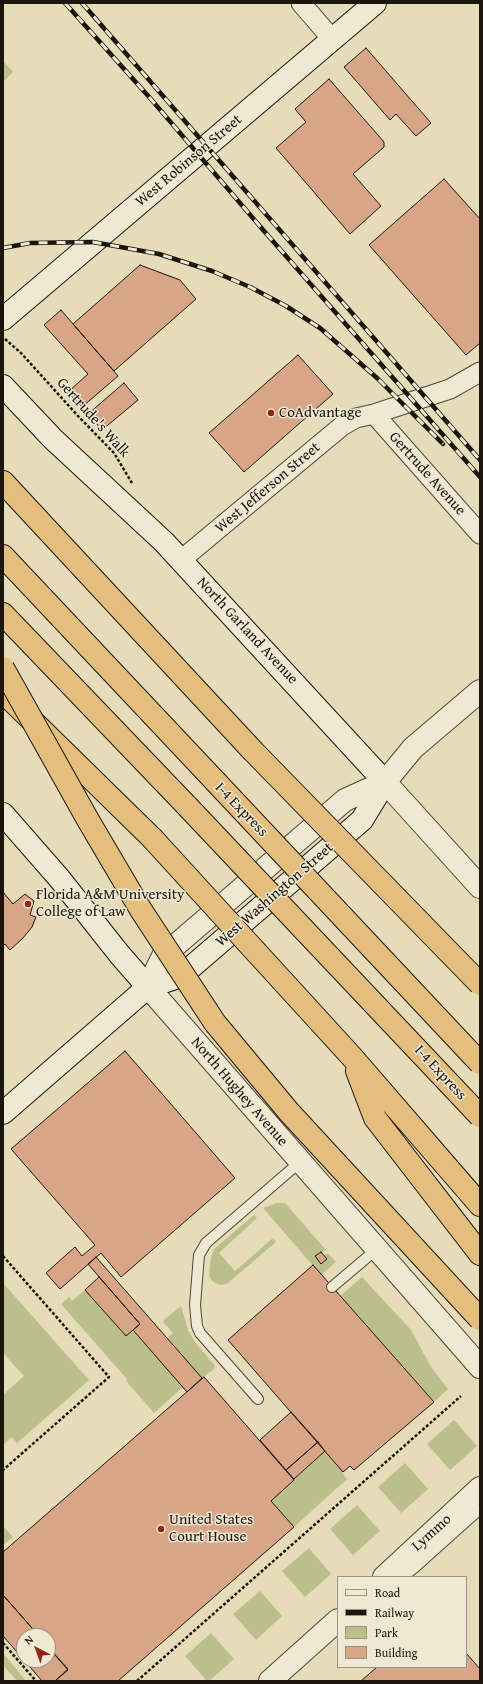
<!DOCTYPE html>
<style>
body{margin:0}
#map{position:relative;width:483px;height:1684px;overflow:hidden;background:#e7dcb9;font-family:"Gentium Book Plus",serif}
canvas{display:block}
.frame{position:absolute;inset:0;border:4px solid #1c150c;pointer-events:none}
.legend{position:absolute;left:337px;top:1576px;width:130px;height:92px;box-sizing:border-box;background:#efe8d2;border:1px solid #9b9483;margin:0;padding:5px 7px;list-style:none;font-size:12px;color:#1c150c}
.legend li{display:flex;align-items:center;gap:8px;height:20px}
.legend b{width:20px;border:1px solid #9b9483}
.north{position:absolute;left:16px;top:1628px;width:40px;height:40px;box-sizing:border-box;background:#efe8d2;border:1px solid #9b9483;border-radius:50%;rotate:319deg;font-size:11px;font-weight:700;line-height:16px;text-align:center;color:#1c150c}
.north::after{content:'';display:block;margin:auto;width:14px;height:18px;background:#8f2418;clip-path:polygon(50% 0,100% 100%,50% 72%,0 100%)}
</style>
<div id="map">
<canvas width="483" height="1684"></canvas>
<div class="frame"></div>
<ul class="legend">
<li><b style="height:5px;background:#efe8d2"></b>Road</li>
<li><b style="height:5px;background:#1c150c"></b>Railway</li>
<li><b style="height:11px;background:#babf8c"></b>Park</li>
<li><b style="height:11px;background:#d8a587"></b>Building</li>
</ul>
<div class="north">N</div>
</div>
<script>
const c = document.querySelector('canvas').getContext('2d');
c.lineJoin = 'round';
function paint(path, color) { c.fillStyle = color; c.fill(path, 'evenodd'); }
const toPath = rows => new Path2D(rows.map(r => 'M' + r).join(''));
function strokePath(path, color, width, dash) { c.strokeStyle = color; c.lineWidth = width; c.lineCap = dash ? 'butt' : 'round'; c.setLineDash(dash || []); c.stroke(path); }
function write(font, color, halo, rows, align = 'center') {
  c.font = font + ' "Gentium Book Plus",serif'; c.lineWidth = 3; c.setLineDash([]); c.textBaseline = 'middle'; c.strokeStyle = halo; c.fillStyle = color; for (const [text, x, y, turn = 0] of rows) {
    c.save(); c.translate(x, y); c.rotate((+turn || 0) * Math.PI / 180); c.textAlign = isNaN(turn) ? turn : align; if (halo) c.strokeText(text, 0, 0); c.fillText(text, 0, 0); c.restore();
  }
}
const green = toPath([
 [3,61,13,72,3,82],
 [277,1203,285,1203,326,1250,322,1253,320,1252,315,1256,321,1263,324,1256,328,1253,336,1262,321,1275,263,1208],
 [254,1215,257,1218,219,1253,235,1271,273,1238,276,1242,228,1283,222,1285,217,1284,212,1281,209,1275,211,1257,214,1249],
 [362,1277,411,1330,431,1367,448,1389,434,1402,340,1296],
 [3,1283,89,1380,17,1443,12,1437,3,1445,3,1395,24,1376,3,1353],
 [85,1290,126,1336,133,1330,183,1387,154,1413,126,1381,127,1379,61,1304,69,1297,72,1301],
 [181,1306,188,1330,195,1342,215,1366,213,1370,202,1378,167,1338,173,1333,163,1322,164,1320],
 [454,1420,477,1446,450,1470,427,1444],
 [325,1451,343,1472,342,1473,347,1479,294,1527,271,1501],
 [405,1463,428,1489,401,1513,378,1487],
 [357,1505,380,1531,353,1555,330,1529],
 [3,1526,13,1537,3,1545],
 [309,1548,331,1574,305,1597,282,1571],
 [260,1591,282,1616,256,1640,233,1614],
 [211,1633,234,1659,209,1681,207,1681,185,1656],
 [3,1653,26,1681,17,1681,3,1665]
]);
const building = toPath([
 [366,48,431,123,416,136,396,114,390,120,344,67,366,48],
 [329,79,384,142,384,147,353,174,381,206,350,234,276,148,306,122,295,109,329,79],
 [444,179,480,219,480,343,466,355,369,245,444,179],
 [140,265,180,280,196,299,114,371,73,324,140,265],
 [61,310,118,376,82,407,68,392,88,374,44,325,61,310],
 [298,355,333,394,244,472,209,433,298,355],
 [124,383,138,400,102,430,88,414,124,383],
 [3,892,13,904,25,894,34,901,30,915,36,917,32,927,23,938,10,950,5,944,3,946,3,892],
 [125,1051,235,1178,121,1277,101,1253,60,1289,46,1273,75,1247,82,1256,95,1245,11,1149,125,1051],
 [321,1252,327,1259,321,1264,315,1256,321,1252],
 [96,1257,202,1378,187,1392,133,1330,140,1324,88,1264,96,1257],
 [313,1265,434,1402,354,1470,350,1466,343,1472,228,1340,313,1265],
 [99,1277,140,1324,126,1336,85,1290,99,1277],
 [204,1377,294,1480,271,1501,294,1527,118,1681,55,1681,68,1669,48,1647,48,1636,39,1636,3,1595,3,1552,204,1377],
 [291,1412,318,1442,286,1470,260,1440,291,1412],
 [318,1442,325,1451,294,1479,286,1470,318,1442],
 [3,1595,39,1636,24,1636,24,1660,3,1636,3,1595],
 [48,1647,68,1670,55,1681,42,1681,24,1660,48,1660,48,1647],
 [466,1653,480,1669,480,1681,361,1681,377,1667,466,1667,466,1653]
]);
const path = toPath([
 [5,339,21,353,78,416,114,453,132,483],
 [3,1256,109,1377,3,1470],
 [3,1643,36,1681],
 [137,1681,461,1396]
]);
const service = toPath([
 [332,1287,377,1249],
 [258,1399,200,1333,197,1326,195,1305,199,1255,206,1243,300,1162],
 [402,1577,414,1568,480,1509]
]);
const minor = toPath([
 [301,3,332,39],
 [374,414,480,534],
 [181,560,342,426,356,418,374,414,450,389,480,372]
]);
const tertiary = toPath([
 [480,691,413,748,385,782,345,800,163,956,148,987,480,1367],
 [385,782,480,887],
 [384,1577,480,1488],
 [270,1681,338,1620]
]);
const secondary = toPath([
 [3,319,375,3],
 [3,386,53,439,164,542,385,782,362,820,181,976,148,987,3,1113],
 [3,814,59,878,120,955,148,987]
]);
const motorway = toPath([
 [3,482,252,750],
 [3,556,215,781],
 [3,614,188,807],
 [3,692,152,838],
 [257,953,352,1057,480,1205],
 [357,1071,375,1118,480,1254]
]);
const rail = toPath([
 [65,3,150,98,264,231,480,477],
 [82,3,480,460],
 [3,248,30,243,93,242,159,254,212,271,250,287,286,306,320,328,377,378,443,444]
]);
const motorwayBridge = toPath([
 [3,668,88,820,141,910,215,1023,289,1112,480,1319],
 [252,750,480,984],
 [215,781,480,1063],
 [188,807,480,1116],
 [152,838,257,953]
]);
const markers = [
 [271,413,4,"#8f2418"],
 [28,904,4,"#8f2418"],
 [161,1529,4,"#8f2418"]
];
const streetNames = [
 ["West Robinson Street",189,161,-40],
 ["Gertrude's Walk",93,418,48],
 ["Gertrude Avenue",427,474,48],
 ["West Jefferson Street",268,488,-40],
 ["North Garland Avenue",247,631,47],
 ["I-4 Express",241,810,46],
 ["West Washington Street",275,895,-41],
 ["I-4 Express",440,1073,47],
 ["North Hughey Avenue",239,1092,49],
 ["Lymmo",432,1533,-42]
];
const poiNames = [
 ["CoAdvantage",279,413],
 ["Florida A&M University",36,895],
 ["College of Law",36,912],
 ["United States",169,1520],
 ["Court House",169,1537]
];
paint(green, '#babf8c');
paint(building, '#d8a587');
strokePath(building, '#1c150c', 1);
strokePath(service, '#4f4737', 12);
strokePath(minor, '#4f4737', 21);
strokePath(tertiary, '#4f4737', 24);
strokePath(secondary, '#1c150c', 24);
strokePath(motorway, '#1c150c', 24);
strokePath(path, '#1c150c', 2.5, [3, 2]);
strokePath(service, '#efe8d2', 10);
strokePath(minor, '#efe8d2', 19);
strokePath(tertiary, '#efe8d2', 22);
strokePath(secondary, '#efe8d2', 22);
strokePath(motorway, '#e4be7c', 22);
strokePath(rail, '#1c150c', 4.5);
strokePath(rail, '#efe8d2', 3, [9]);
strokePath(motorwayBridge, '#1c150c', 24, []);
strokePath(motorwayBridge, '#e4be7c', 22);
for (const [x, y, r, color] of markers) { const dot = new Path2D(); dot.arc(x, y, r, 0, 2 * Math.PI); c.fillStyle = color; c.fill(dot); strokePath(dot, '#efe8d2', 1.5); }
write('15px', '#1c150c', '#efe8d2', streetNames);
write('15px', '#1c150c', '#efe8d2', poiNames, 'left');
</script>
